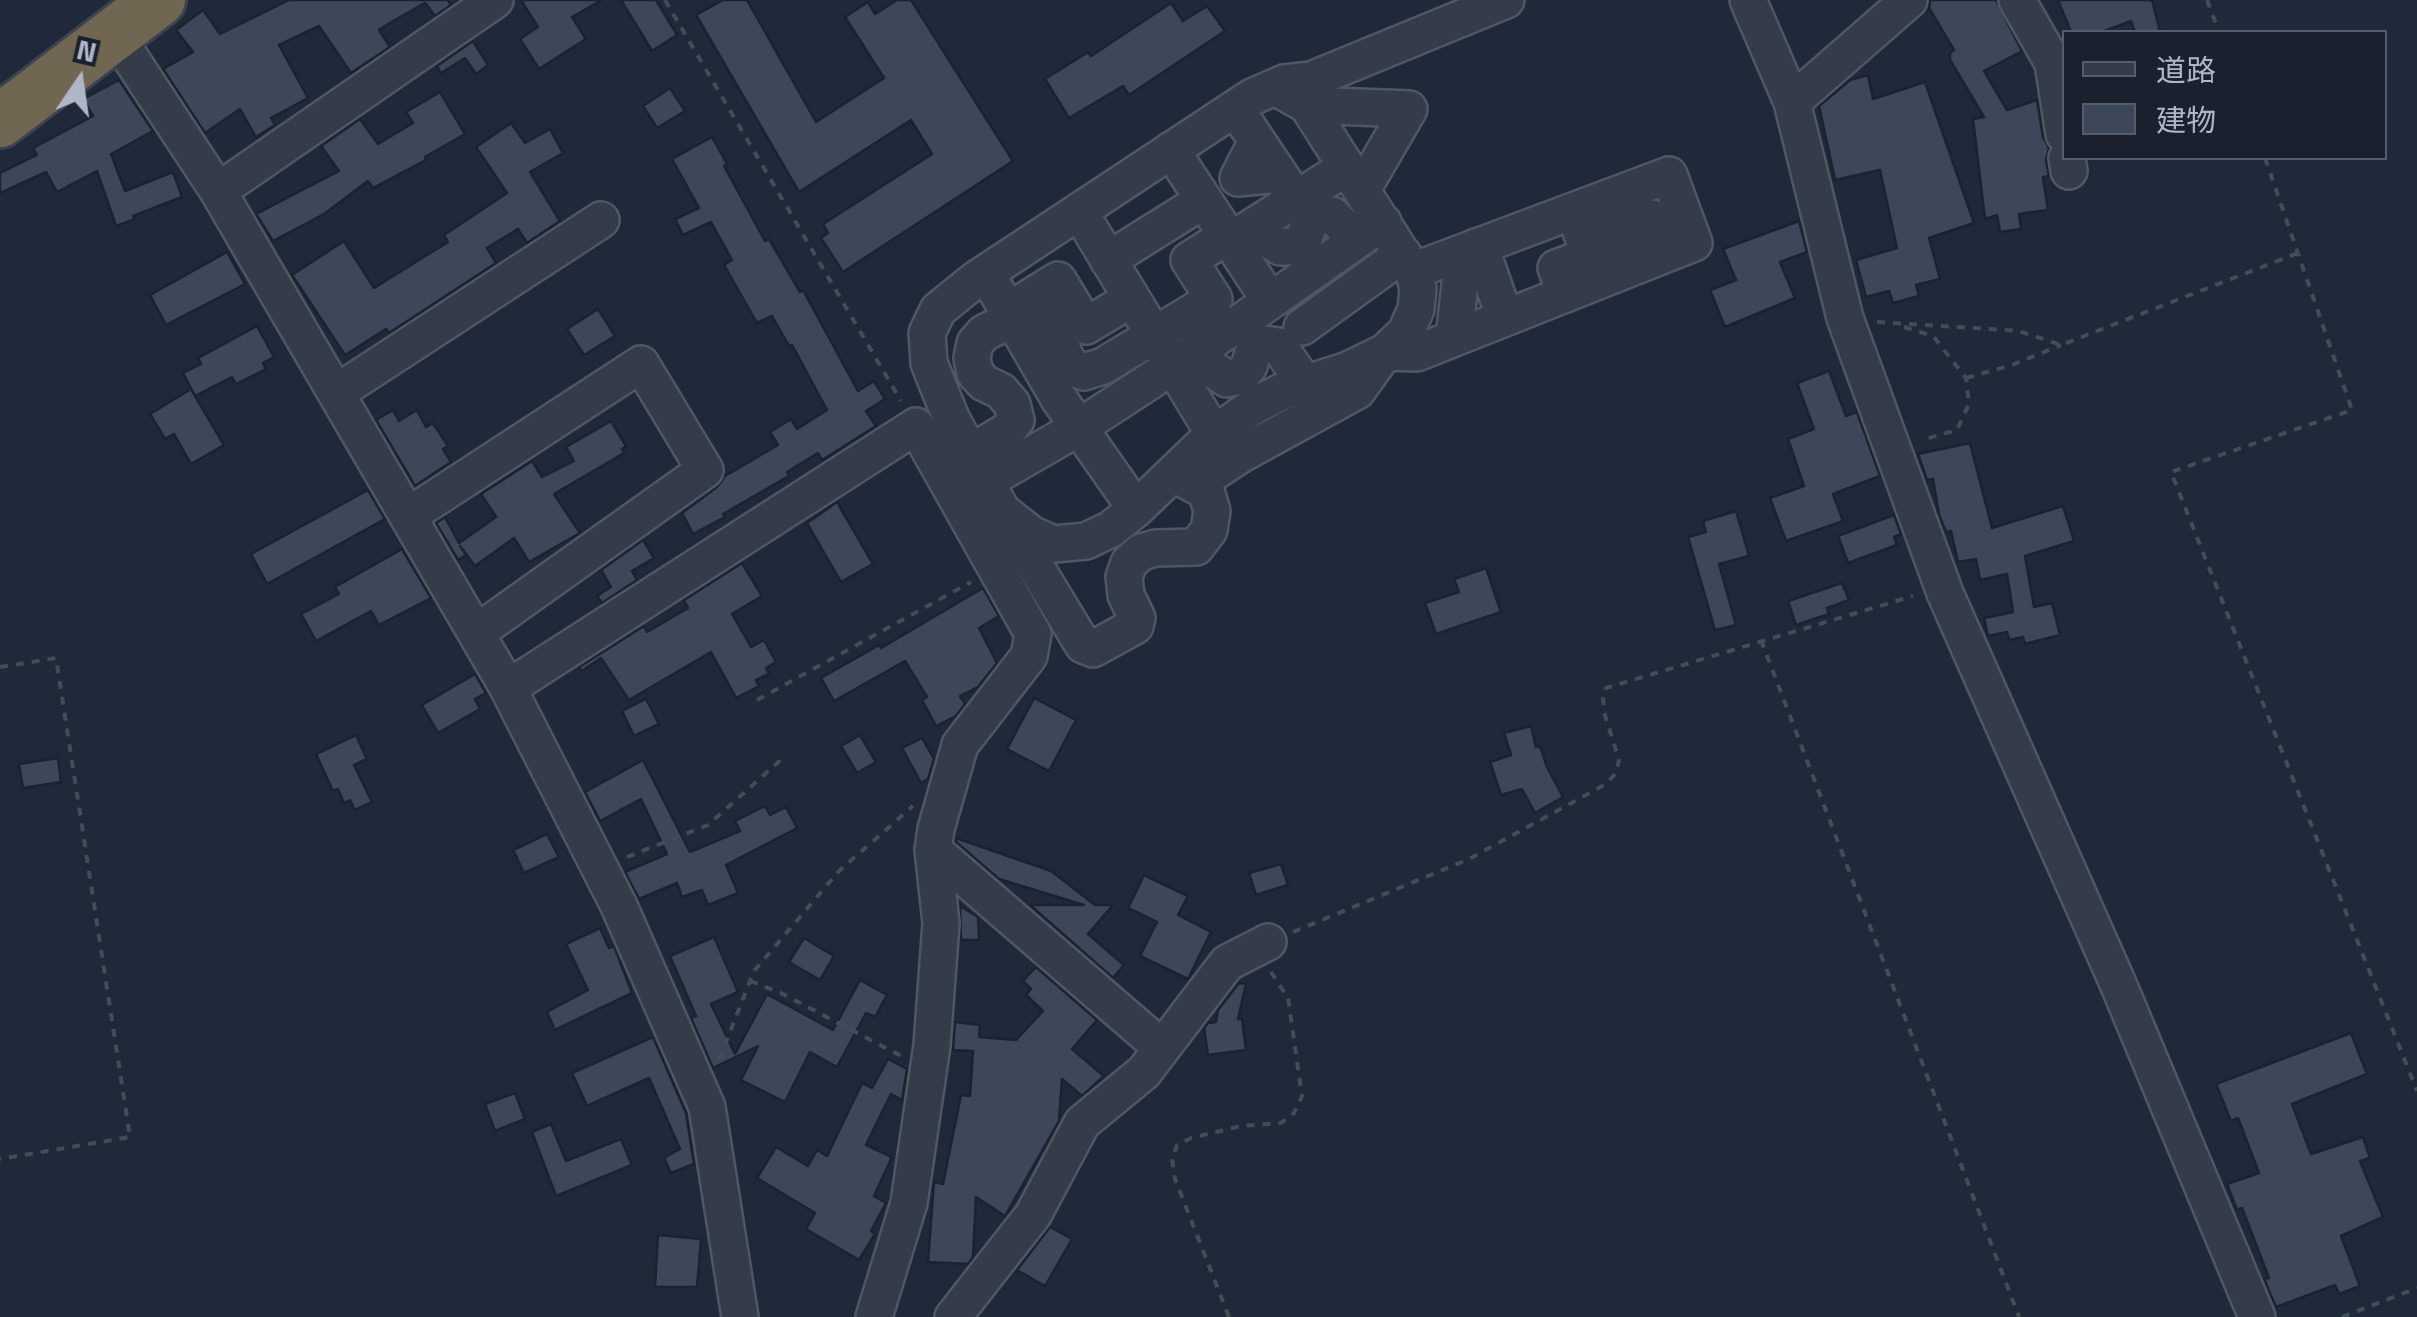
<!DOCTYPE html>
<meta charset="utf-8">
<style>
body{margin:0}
#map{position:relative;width:2417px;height:1317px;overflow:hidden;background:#202939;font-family:"Titillium Web","Noto Sans JP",sans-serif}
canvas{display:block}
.legend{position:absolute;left:2062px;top:30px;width:325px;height:130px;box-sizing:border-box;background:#1a202e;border:2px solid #565c6b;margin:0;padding:12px 18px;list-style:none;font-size:30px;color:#afb6c6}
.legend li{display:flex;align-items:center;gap:20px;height:50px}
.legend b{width:50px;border:2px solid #565c6b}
.north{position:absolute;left:30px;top:30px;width:100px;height:100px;-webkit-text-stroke:8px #1a202e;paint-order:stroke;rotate:13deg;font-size:28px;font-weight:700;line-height:40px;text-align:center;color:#afb6c6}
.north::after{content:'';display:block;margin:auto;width:35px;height:45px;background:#afb6c6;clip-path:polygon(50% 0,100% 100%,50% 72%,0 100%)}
</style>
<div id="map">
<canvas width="2417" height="1317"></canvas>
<ul class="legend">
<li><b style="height:12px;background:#343b49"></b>道路</li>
<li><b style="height:28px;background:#3c4759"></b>建物</li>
</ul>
<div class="north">N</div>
</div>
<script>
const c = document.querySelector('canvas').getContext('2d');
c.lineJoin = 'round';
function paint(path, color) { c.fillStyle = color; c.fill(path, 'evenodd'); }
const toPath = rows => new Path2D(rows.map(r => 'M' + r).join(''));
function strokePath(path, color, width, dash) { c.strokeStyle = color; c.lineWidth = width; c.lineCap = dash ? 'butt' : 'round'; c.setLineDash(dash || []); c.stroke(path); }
const building = toPath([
 [289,0,448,0,451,5,435,16,425,3,388,24,379,30,390,47,351,73,319,26,279,45,308,98,271,118,275,125,256,137,240,109,205,133,163,69,193,52,176,30,203,10,220,34,289,0],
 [521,0,602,0,572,17,586,39,539,69,520,39,538,27,521,0],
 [621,0,656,0,677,35,652,51,621,0],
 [723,0,747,0,816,122,884,78,845,17,868,2,875,14,897,0,911,0,1013,161,843,272,821,238,828,233,823,224,932,154,911,120,799,192,696,15,723,0],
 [1930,0,1996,0,2022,51,1984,71,2007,110,2037,100,2043,137,2049,148,2046,160,2049,176,2043,177,2048,210,2019,214,2021,229,2000,232,1997,215,1985,219,1973,119,1984,117,1950,60,1950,53,1954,50,1929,8,1930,0],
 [2058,0,2152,0,2160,32,2135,32,2131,21,2102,32,2071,32,2058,0],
 [1171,3,1183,21,1207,6,1225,31,1129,95,1123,86,1069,118,1045,79,1088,52,1091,56,1171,3],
 [473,41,488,65,476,74,465,58,441,73,437,66,473,41],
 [1868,75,1873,99,1925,82,1974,223,1929,238,1940,279,1916,285,1919,296,1893,303,1889,291,1866,297,1856,260,1897,248,1880,170,1835,180,1819,106,1850,80,1868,75],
 [119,80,153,131,111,154,125,191,173,172,182,197,133,216,135,219,116,226,97,171,57,192,46,172,0,193,0,173,37,155,33,148,93,116,83,99,119,80],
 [670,88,685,111,657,128,643,106,670,88],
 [440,92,465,134,425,157,426,160,373,188,368,181,324,214,273,241,256,214,339,171,321,146,360,119,378,144,413,123,406,112,440,92],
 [511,123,525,143,550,129,563,153,530,172,560,221,527,243,518,229,487,248,496,263,389,333,386,329,345,355,292,275,344,241,374,288,448,242,444,235,507,193,476,147,511,123],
 [712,137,727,164,724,166,765,241,769,239,800,292,803,290,858,391,874,381,885,399,866,411,876,426,822,460,818,453,787,472,789,476,723,514,725,517,693,534,682,513,717,487,725,476,778,445,770,432,791,419,797,429,827,410,792,345,789,346,772,316,757,323,724,265,732,260,711,222,683,235,675,219,699,208,672,159,712,137],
 [1799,221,1807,252,1780,262,1795,298,1725,327,1710,290,1736,280,1723,249,1799,221],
 [227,252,245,284,166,325,150,295,227,252],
 [598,309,615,336,584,355,567,329,598,309],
 [257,326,274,357,263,363,266,369,236,384,232,377,195,396,183,373,201,364,198,358,257,326],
 [1829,371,1846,416,1857,412,1880,476,1833,494,1843,521,1786,541,1770,498,1804,486,1788,439,1814,429,1797,383,1829,371],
 [191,389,224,445,191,464,174,434,165,439,150,414,191,389],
 [393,410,399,421,417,410,426,427,433,423,448,446,443,449,451,462,415,486,376,420,393,410],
 [611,421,626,446,622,449,624,453,554,494,580,533,529,562,514,538,475,566,460,546,466,555,458,560,436,523,445,517,459,543,496,517,481,494,532,461,542,477,574,461,566,447,611,421],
 [1970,443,1992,528,2063,506,2074,541,2025,556,2034,607,2052,603,2060,635,2025,644,2023,637,2009,640,2007,632,1988,636,1984,618,2013,612,2007,574,1980,580,1976,559,1958,562,1951,531,1946,532,1939,515,1933,479,1927,480,1918,454,1970,443],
 [368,490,385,519,267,584,251,554,368,490],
 [837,502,873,564,841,582,807,523,837,502],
 [1736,511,1749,556,1719,564,1736,625,1715,630,1688,537,1706,532,1703,521,1736,511],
 [1894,515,1901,534,1894,537,1897,545,1848,563,1838,536,1894,515],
 [643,540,654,558,632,571,637,580,602,603,597,596,611,587,601,570,643,540],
 [402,549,431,598,379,625,371,611,316,641,301,614,339,594,335,587,402,549],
 [742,563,762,596,732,614,751,647,764,640,776,662,766,668,769,674,756,680,759,686,736,698,711,652,629,700,601,658,582,671,579,667,644,626,647,632,688,608,684,600,742,563],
 [1486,568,1501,612,1436,634,1425,603,1459,592,1454,579,1486,568],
 [1842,583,1849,600,1827,608,1829,614,1796,625,1788,601,1842,583],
 [983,588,999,616,979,628,997,663,978,687,960,696,965,704,956,716,936,726,922,700,927,697,905,661,834,701,821,678,879,645,881,648,983,588],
 [475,674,486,693,475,699,480,709,438,733,422,705,475,674],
 [1034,698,1076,720,1049,771,1007,749,1034,698],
 [646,699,659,724,634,736,622,711,646,699],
 [1531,726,1536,747,1540,746,1547,767,1563,797,1535,813,1522,789,1501,795,1490,762,1511,755,1504,733,1531,726],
 [356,735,367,759,354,765,372,802,355,810,350,800,344,803,338,789,333,791,316,754,356,735],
 [860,735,876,762,857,773,841,746,860,735],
 [922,738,934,759,928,779,921,783,902,748,922,738],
 [58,758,61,782,23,788,19,764,58,758],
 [643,760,690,852,740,831,735,821,765,806,770,815,786,807,797,828,726,865,738,893,708,905,702,890,682,897,677,883,639,899,625,872,667,854,641,799,600,821,585,792,643,760],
 [547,834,559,857,524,873,513,850,547,834],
 [956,838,1051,871,1095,905,1113,905,1088,934,1124,965,1113,978,1030,905,1084,905,999,879,956,842,956,838],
 [1281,864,1288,885,1256,895,1249,873,1281,864],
 [1144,875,1188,896,1178,915,1211,932,1188,979,1140,956,1157,922,1128,908,1144,875],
 [960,906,978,917,979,940,961,940,960,906],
 [600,928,609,948,614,946,632,993,555,1030,547,1012,588,990,566,944,600,928],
 [714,937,738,992,711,1004,735,1054,767,994,833,1030,860,980,887,995,875,1017,866,1013,837,1067,810,1052,785,1102,741,1080,758,1046,713,1068,691,1018,696,1016,670,956,714,937],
 [804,938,834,956,820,980,789,962,804,938],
 [1036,967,1097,1020,1072,1049,1104,1076,1082,1096,1062,1079,1059,1121,1005,1216,976,1197,973,1257,968,1264,928,1262,934,1182,943,1184,961,1095,970,1096,973,1051,953,1050,955,1022,980,1025,979,1037,1016,1040,1043,1011,1026,995,1031,989,1023,981,1036,967],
 [1239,983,1246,984,1238,1019,1242,1019,1246,1050,1208,1055,1204,1028,1208,1023,1216,1022,1218,1010,1239,983],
 [2351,1033,2367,1074,2292,1104,2311,1154,2363,1137,2370,1158,2360,1161,2383,1217,2341,1236,2360,1286,2339,1294,2335,1285,2276,1307,2264,1279,2269,1278,2242,1208,2237,1210,2227,1184,2259,1173,2238,1118,2231,1121,2216,1084,2351,1033],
 [653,1037,686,1113,694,1164,671,1173,664,1158,680,1149,649,1078,587,1106,572,1073,653,1037],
 [888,1059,907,1069,902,1100,891,1094,866,1145,892,1157,874,1196,886,1203,871,1231,875,1234,859,1260,806,1229,815,1213,757,1178,776,1147,808,1166,817,1150,827,1156,862,1083,872,1088,888,1059],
 [515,1093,525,1119,495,1131,485,1104,515,1093],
 [551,1124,566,1161,621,1139,632,1165,556,1196,532,1132,551,1124],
 [1050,1227,1072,1239,1045,1286,1017,1270,1050,1227],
 [658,1235,701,1239,697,1287,655,1287,658,1235]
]);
const path = toPath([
 [665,0,901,401],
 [2207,0,2219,32],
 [2265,158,2352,410,2171,472,2417,1091],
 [1877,322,2019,331,2061,345,2298,253],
 [1904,327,1933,336,1966,378,1969,404,1957,430,1922,440],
 [1966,378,2012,365,2061,345],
 [1761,640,2019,1317],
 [0,667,56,658,130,1137,0,1159],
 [757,700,971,582],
 [627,857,708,825,784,757],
 [1293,932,1469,859,1606,784,1616,773,1619,760,1604,712,1603,696,1606,688,1913,596],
 [750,981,781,993,903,1057],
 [719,1060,754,971,839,871,913,806],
 [1229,1317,1175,1179,1172,1159,1177,1145,1191,1138,1241,1126,1281,1123,1294,1113,1302,1096,1288,998,1271,972],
 [2342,1317,2417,1288]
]);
const minor = toPath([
 [1748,0,1792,102,1845,318,1945,593,2119,986,2257,1317],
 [2017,0,2053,63,2064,134],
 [114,33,218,191,508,688,619,906,707,1107,740,1317],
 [1275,87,1307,105,1413,271,1418,288,1416,309,1406,332,1385,352,1348,370,1285,390,1254,406,1214,434,1136,509,1111,529,1086,541,1054,544,1031,534,1002,511,951,418,929,363,927,333,938,310,975,280,1252,97,1284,83,1311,80,1506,0],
 [1792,102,1909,0],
 [1307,105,1409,109,1362,190],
 [1235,108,1296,199],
 [1257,141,1238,178,1279,174],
 [1171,150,1270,301],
 [2067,158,2069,171],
 [218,191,495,0],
 [1079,211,1214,434],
 [1257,224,1269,240,1280,247,1291,247,1304,239,1310,221,1319,216,1332,215,1357,240],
 [1630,237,1622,229,1607,231,1601,239,1603,253,1616,260,1626,256,1632,247,1630,227,1641,217,1652,218,1660,228],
 [1230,241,1347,167],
 [1480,246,1505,318],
 [1108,260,1204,200],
 [986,273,1059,399,1136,509],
 [1566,294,1556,268,1590,255,1577,221],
 [1008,311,1058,280,1086,326,1131,299],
 [1302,327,1403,254],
 [1019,330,1046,318,1059,325,1063,353,1072,367,1084,372,1103,366,1214,299,1189,260,1227,236],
 [1454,338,1461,275,1476,247],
 [1200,349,1211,368,1227,379,1241,376,1249,366,1254,350,1264,344,1279,346,1305,384],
 [336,393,601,220],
 [970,453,1007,431,1016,420,1012,404,1001,391,984,383,975,373,972,358,975,343,984,333,1012,319],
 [986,481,1078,428,1242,321,1383,222],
 [1196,484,1240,455,1357,391,1385,352,1417,353,1694,243,1669,175,1413,271],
 [408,516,641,364,705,470,476,633],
 [1008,521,1083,645,1093,649,1135,626,1137,618,1126,595,1124,577,1129,563,1141,552,1156,548,1196,547,1209,530,1212,511,1206,491,1176,475],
 [508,688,916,426,1033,634,1029,656,960,745,936,829,933,850,941,923,932,1045,909,1203,874,1317],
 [933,850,1162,1048],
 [953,1317,1033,1215,1082,1123,1144,1072,1227,963,1268,942]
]);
const highway = toPath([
 [0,121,159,0]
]);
paint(building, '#3c4759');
strokePath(building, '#1b2230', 2.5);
strokePath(minor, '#4f5664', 40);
strokePath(highway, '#3c4351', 58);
strokePath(path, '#3d5154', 4, [8, 8]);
strokePath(minor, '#343b49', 35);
strokePath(highway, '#706651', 52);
</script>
